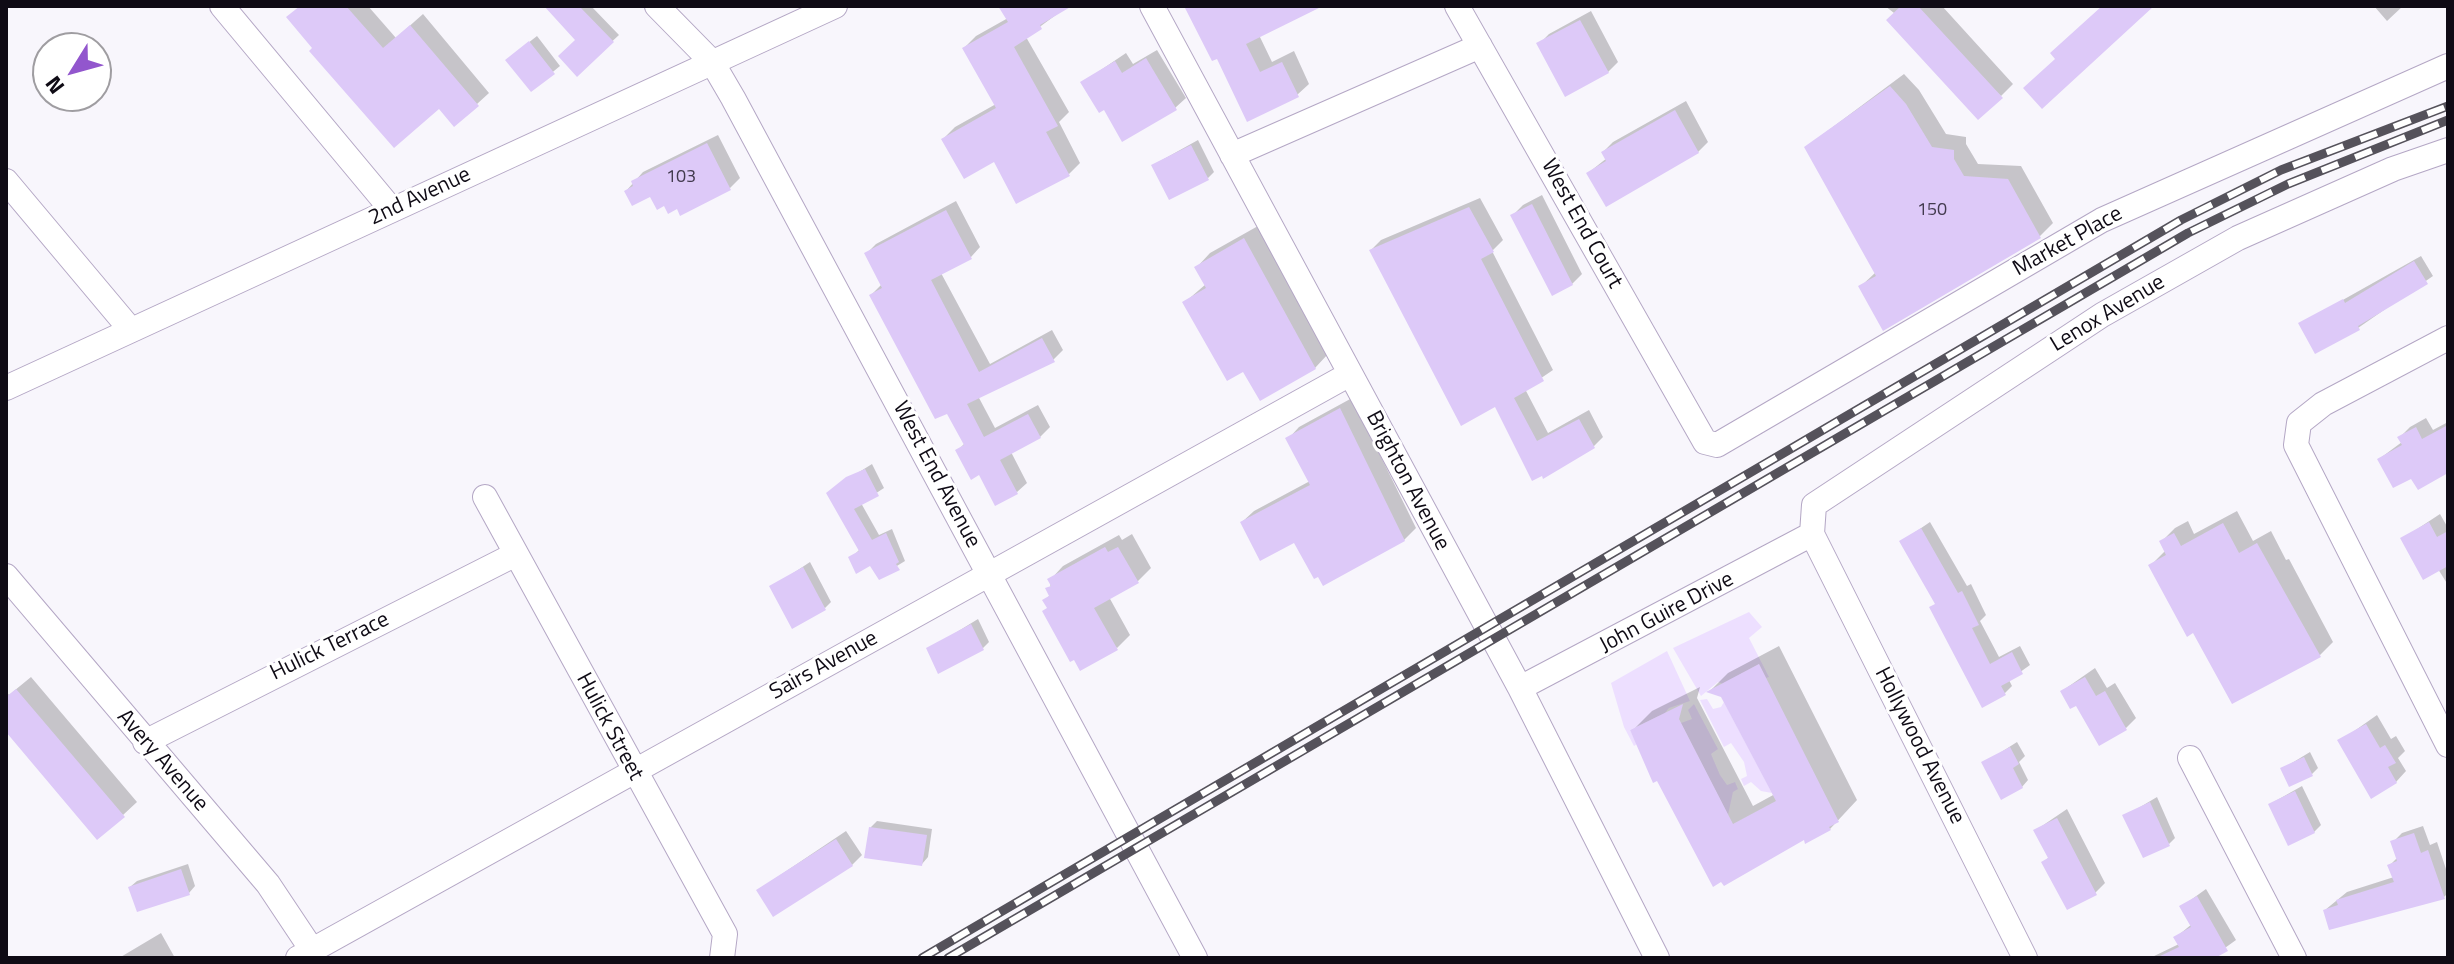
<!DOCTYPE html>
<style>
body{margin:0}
#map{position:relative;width:2454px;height:964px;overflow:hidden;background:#f8f6fc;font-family:"Titillium Web",sans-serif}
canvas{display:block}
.frame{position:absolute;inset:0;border:8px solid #0f0b15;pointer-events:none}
.north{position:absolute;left:32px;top:32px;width:80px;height:80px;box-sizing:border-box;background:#fff;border:2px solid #9f9da1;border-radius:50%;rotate:233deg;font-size:22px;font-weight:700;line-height:32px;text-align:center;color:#0f0b15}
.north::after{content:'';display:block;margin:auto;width:28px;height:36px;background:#9256cd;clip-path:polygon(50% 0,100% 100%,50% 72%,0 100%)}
</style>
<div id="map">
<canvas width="2454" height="964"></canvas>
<div class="frame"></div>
<div class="north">N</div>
</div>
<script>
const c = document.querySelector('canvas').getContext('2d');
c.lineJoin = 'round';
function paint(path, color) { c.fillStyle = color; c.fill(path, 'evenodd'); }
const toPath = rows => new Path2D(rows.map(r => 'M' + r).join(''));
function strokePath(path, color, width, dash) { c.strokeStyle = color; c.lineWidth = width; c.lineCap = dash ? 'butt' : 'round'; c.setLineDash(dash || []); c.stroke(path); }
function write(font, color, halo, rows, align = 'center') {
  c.font = font + ' "Titillium Web",sans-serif'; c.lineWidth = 6; c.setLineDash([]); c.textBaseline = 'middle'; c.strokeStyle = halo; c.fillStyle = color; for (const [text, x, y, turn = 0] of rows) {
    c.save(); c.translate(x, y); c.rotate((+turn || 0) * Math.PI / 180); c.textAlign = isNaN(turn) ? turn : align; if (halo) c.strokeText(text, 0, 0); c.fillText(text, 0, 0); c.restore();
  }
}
const green = toPath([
 [1749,612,1762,627,1749,638,1769,677,1766,678,1759,664,1723,684,1718,682,1701,696,1673,648],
 [1667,651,1690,701,1669,708,1661,718,1659,716,1630,730,1637,744,1634,746,1624,727,1611,683],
 [1707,699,1713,709,1721,707,1724,702,1772,793,1761,791,1751,782,1744,786,1741,779,1747,776,1744,762,1731,743,1724,747,1700,700],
 [1694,704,1718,749,1711,754,1720,775,1727,785,1735,782,1738,789,1733,792,1728,815,1681,723,1692,719,1688,710]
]);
const shadow = toPath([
 [301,6,368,6,396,38,423,14,489,93,477,104,439,106],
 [547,6,591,6,619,35,577,74,578,40],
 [1000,6,1068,6,1026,37,1069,112,1059,122,1080,163,1069,174,995,159,943,139,955,127,996,104,964,48,976,36,1008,18],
 [1188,6,1318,6,1259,35,1272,62,1294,51,1309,84,1297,95,1218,56],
 [1885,6,1942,6,2013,84,2001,96],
 [2374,6,2403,6,2387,21],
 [1591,11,1618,62,1608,72,1539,44,1549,34],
 [537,36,560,66,531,90,514,54],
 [1157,50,1186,98,1175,108,1105,108,1083,82,1126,53,1133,64],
 [1904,74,1919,90,1946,134,1966,137,1966,144,1978,164,2021,166,2053,223,2039,237,1860,287,1876,272,1806,147],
 [1686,101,1708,142,1698,152,1588,173,1607,158,1603,152,1613,142],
 [718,135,740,178,730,188,678,206,665,203,651,194,626,191,643,172],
 [1198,140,1214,172,1208,178,1153,165],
 [1542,195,1582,274,1572,284,1513,215,1523,205],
 [1480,198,1503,240,1492,251,1553,370,1525,389,1548,433,1589,410,1603,437,1593,447,1544,476,1496,405,1371,250,1381,240],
 [956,201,980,247,971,257,941,273,990,364,1052,330,1063,350,1053,360,978,396,995,428,1038,405,1050,427,1040,437,1011,452,1027,483,1017,492,980,472,957,451,965,443,948,411,871,295,882,284,866,254,876,244],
 [1258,226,1328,354,1315,368,1244,369,1184,303,1206,284,1197,267,1210,253],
 [2421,256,2433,276,2358,328,2300,324],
 [1352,398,1416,528,1404,540,1242,522,1254,511,1310,481,1288,439,1299,427],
 [2426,418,2433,430,2448,422,2448,471,2379,459,2402,442,2400,437,2410,427],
 [872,464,884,488,861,503,879,535,892,529,905,561,879,577,871,564,851,558,860,549,835,487],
 [2237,511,2253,541,2271,531,2286,560,2289,559,2333,642,2320,655,2194,631,2151,565,2166,550,2161,542,2175,528,2188,521,2194,534],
 [2440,514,2448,528,2448,585,2438,569,2402,539],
 [1930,522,1967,586,1971,584,1986,615,1980,621,1999,657,2020,646,2030,665,2009,680,2012,686,2004,694,1937,602,1902,541],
 [1132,534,1151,568,1137,582,1109,597,1130,635,1117,648,1049,607,1045,600,1051,594,1050,580,1063,566,1119,535,1122,540],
 [810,562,831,602,825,608,772,587],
 [978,619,989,642,983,648,929,649],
 [1779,646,1857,800,1830,829,1806,842,1804,837,1724,883,1632,731,1652,711,1700,687,1697,698,1753,806,1775,794,1723,695,1710,691,1728,673],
 [2095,668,2107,688,2115,683,2136,718,2126,728,2077,703,2062,691],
 [31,677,137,802,123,815,6,729,6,691,9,695],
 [2377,715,2391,739,2396,736,2405,751,2398,758,2406,771,2396,782,2340,741],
 [2017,742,2025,756,2019,762,2028,780,2022,787,1984,763],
 [2310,752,2318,768,2312,774,2282,769],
 [2302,786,2321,825,2314,832,2270,804],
 [2157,797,2175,838,2169,844,2125,816],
 [2067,809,2105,883,2095,893,2044,862,2049,857,2036,830],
 [877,821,932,829,928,857,922,864,870,828],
 [2423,826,2430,845,2437,842,2448,875,2448,893,2444,897,2325,910,2347,892,2394,877,2390,865,2398,857,2393,842,2402,833],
 [846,831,862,855,852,865,758,890],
 [188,864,195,886,189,893,130,887,137,881],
 [2206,889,2236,940,2211,958,2150,958,2179,944,2176,937,2192,924,2181,907],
 [161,933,175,958,119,958]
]);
const building = toPath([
 [300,6,346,6,383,48,410,25,479,106,454,127,439,109,394,148,309,51,312,48,286,17],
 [544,6,579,6,614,42,577,77,558,56,575,40],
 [998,6,1072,6,1040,25,1042,29,1014,47,1058,126,1046,132,1070,176,1016,204,994,162,964,179,941,139,996,108,962,48,1008,22],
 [1184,6,1323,6,1246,44,1260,72,1282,62,1299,97,1247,122,1217,59,1212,61],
 [1901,6,1918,6,2003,98,1978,120,1886,20],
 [2102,6,2154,6,2042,109,2023,88,2055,59,2050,53],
 [1580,20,1609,73,1565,97,1536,43],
 [529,41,555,74,531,92,505,60],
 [1146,58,1177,110,1122,142,1104,110,1099,113,1080,82,1115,61,1122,73],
 [1890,86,1906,104,1932,147,1954,150,1954,159,1964,176,2008,179,2041,238,1883,331,1858,286,1876,276,1804,147],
 [1675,110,1699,153,1606,207,1586,173,1606,161,1601,152],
 [707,143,731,190,680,216,677,209,668,214,664,206,657,210,650,197,632,206,624,191,633,186,631,181],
 [1191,145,1209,180,1169,200,1151,165],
 [1532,204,1573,285,1552,296,1510,215],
 [1469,207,1494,252,1481,259,1544,381,1514,398,1537,441,1579,419,1595,448,1543,479,1542,476,1532,481,1495,407,1461,426,1369,250],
 [946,210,972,259,931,280,979,372,1042,338,1055,362,967,404,984,437,1028,414,1041,438,1000,460,1018,494,995,506,979,475,971,480,955,450,964,445,947,414,935,419,869,295,882,288,864,253],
 [1244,238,1316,369,1260,401,1243,372,1227,381,1182,302,1206,288,1194,267],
 [2414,261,2428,284,2358,326,2360,330,2315,354,2298,323,2343,299,2345,303],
 [1340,408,1405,541,1323,586,1318,577,1314,579,1294,543,1260,561,1240,522,1310,485,1285,438],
 [2448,425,2448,473,2418,490,2411,479,2393,488,2377,459,2402,445,2397,437,2416,427,2422,439],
 [865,469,879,496,854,509,872,540,886,533,899,562,896,564,900,570,879,580,870,566,856,574,848,557,859,551,826,493,846,477],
 [2429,522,2437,537,2448,531,2448,566,2423,580,2400,538],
 [2223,523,2239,553,2257,543,2321,657,2232,704,2193,633,2187,637,2148,565,2166,555,2159,541,2174,533,2181,546],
 [1921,528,1958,593,1962,591,1979,625,1972,628,1990,664,2012,652,2023,674,2001,686,2006,695,1982,708,1929,607,1935,604,1899,541],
 [1105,547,1108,552,1118,547,1139,583,1094,608,1118,650,1080,671,1074,660,1070,662,1042,611,1047,608,1042,600,1049,596,1045,588,1051,586,1047,579],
 [803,567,826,610,792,629,769,586],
 [971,624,984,650,938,674,926,648],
 [1759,664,1839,822,1829,827,1831,830,1805,844,1804,840,1724,886,1721,882,1713,887,1657,781,1653,783,1630,730,1683,704,1679,719,1733,824,1776,801,1721,697,1706,692],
 [2085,677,2096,696,2105,691,2127,730,2099,746,2076,706,2070,709,2060,691],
 [16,689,125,817,97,840,6,732,6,697],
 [2366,724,2380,748,2385,745,2396,763,2388,767,2397,783,2371,799,2337,740],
 [2010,747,2019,764,2013,768,2023,788,2001,800,1981,762],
 [2304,757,2313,776,2289,787,2280,768],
 [2295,791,2315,833,2288,846,2268,804],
 [2150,802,2170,846,2143,858,2122,815],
 [2057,818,2097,895,2067,910,2041,862,2048,858,2033,830],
 [869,827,927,835,922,866,864,858],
 [2414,833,2421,853,2428,850,2445,899,2329,930,2323,910,2338,905,2336,900,2394,882,2387,865,2397,861,2390,841],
 [836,839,853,866,773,917,756,890],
 [181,869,190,895,137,912,128,887],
 [2197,896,2228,951,2215,958,2156,958,2179,947,2173,937,2191,927,2179,906]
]);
const minor = toPath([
 [222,6,392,210],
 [657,6,712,62,733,98,1195,958],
 [1152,6,1520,688,1657,958],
 [1457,6,1705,442,1717,445,2102,220,2448,66],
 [1232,155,1480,46],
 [6,181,131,330],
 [2448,338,2323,404,2299,423,2296,445,2448,745],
 [6,388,835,6],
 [485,497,725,934,722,958],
 [1812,534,1814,505,2102,315,2238,238,2393,169,2448,150],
 [1812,534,2025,958],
 [6,576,268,884,312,950],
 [1520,688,1812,534],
 [145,742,516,554],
 [2190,758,2294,958],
 [298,958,1350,374]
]);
const rail = toPath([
 [922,958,2181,220,2281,170,2448,106],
 [948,958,2188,233,2288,184,2448,120]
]);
const numberNames = [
 ["103",681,178],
 ["150",1932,211]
];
const streetNames = [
 ["2nd Avenue",420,197,-25],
 ["West End Court",1581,224,61],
 ["Market Place",2068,242,-29],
 ["Lenox Avenue",2108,314,-31],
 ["West End Avenue",936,475,62],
 ["Brighton Avenue",1407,481,62],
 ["John Guire Drive",1667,613,-28],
 ["Hulick Terrace",330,647,-26],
 ["Sairs Avenue",824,666,-29],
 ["Hulick Street",609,727,62],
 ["Hollywood Avenue",1919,746,63],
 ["Avery Avenue",162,761,49]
];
paint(green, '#eddfff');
paint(shadow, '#0003');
paint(building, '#ddc9f8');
strokePath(minor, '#b4a7c5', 26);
strokePath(minor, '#fff', 24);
strokePath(rail, '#55525b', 9);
strokePath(rail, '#fff', 6, [18]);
write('18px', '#423a4e', null, numberNames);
write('22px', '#0f0b15', '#fff', streetNames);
</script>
